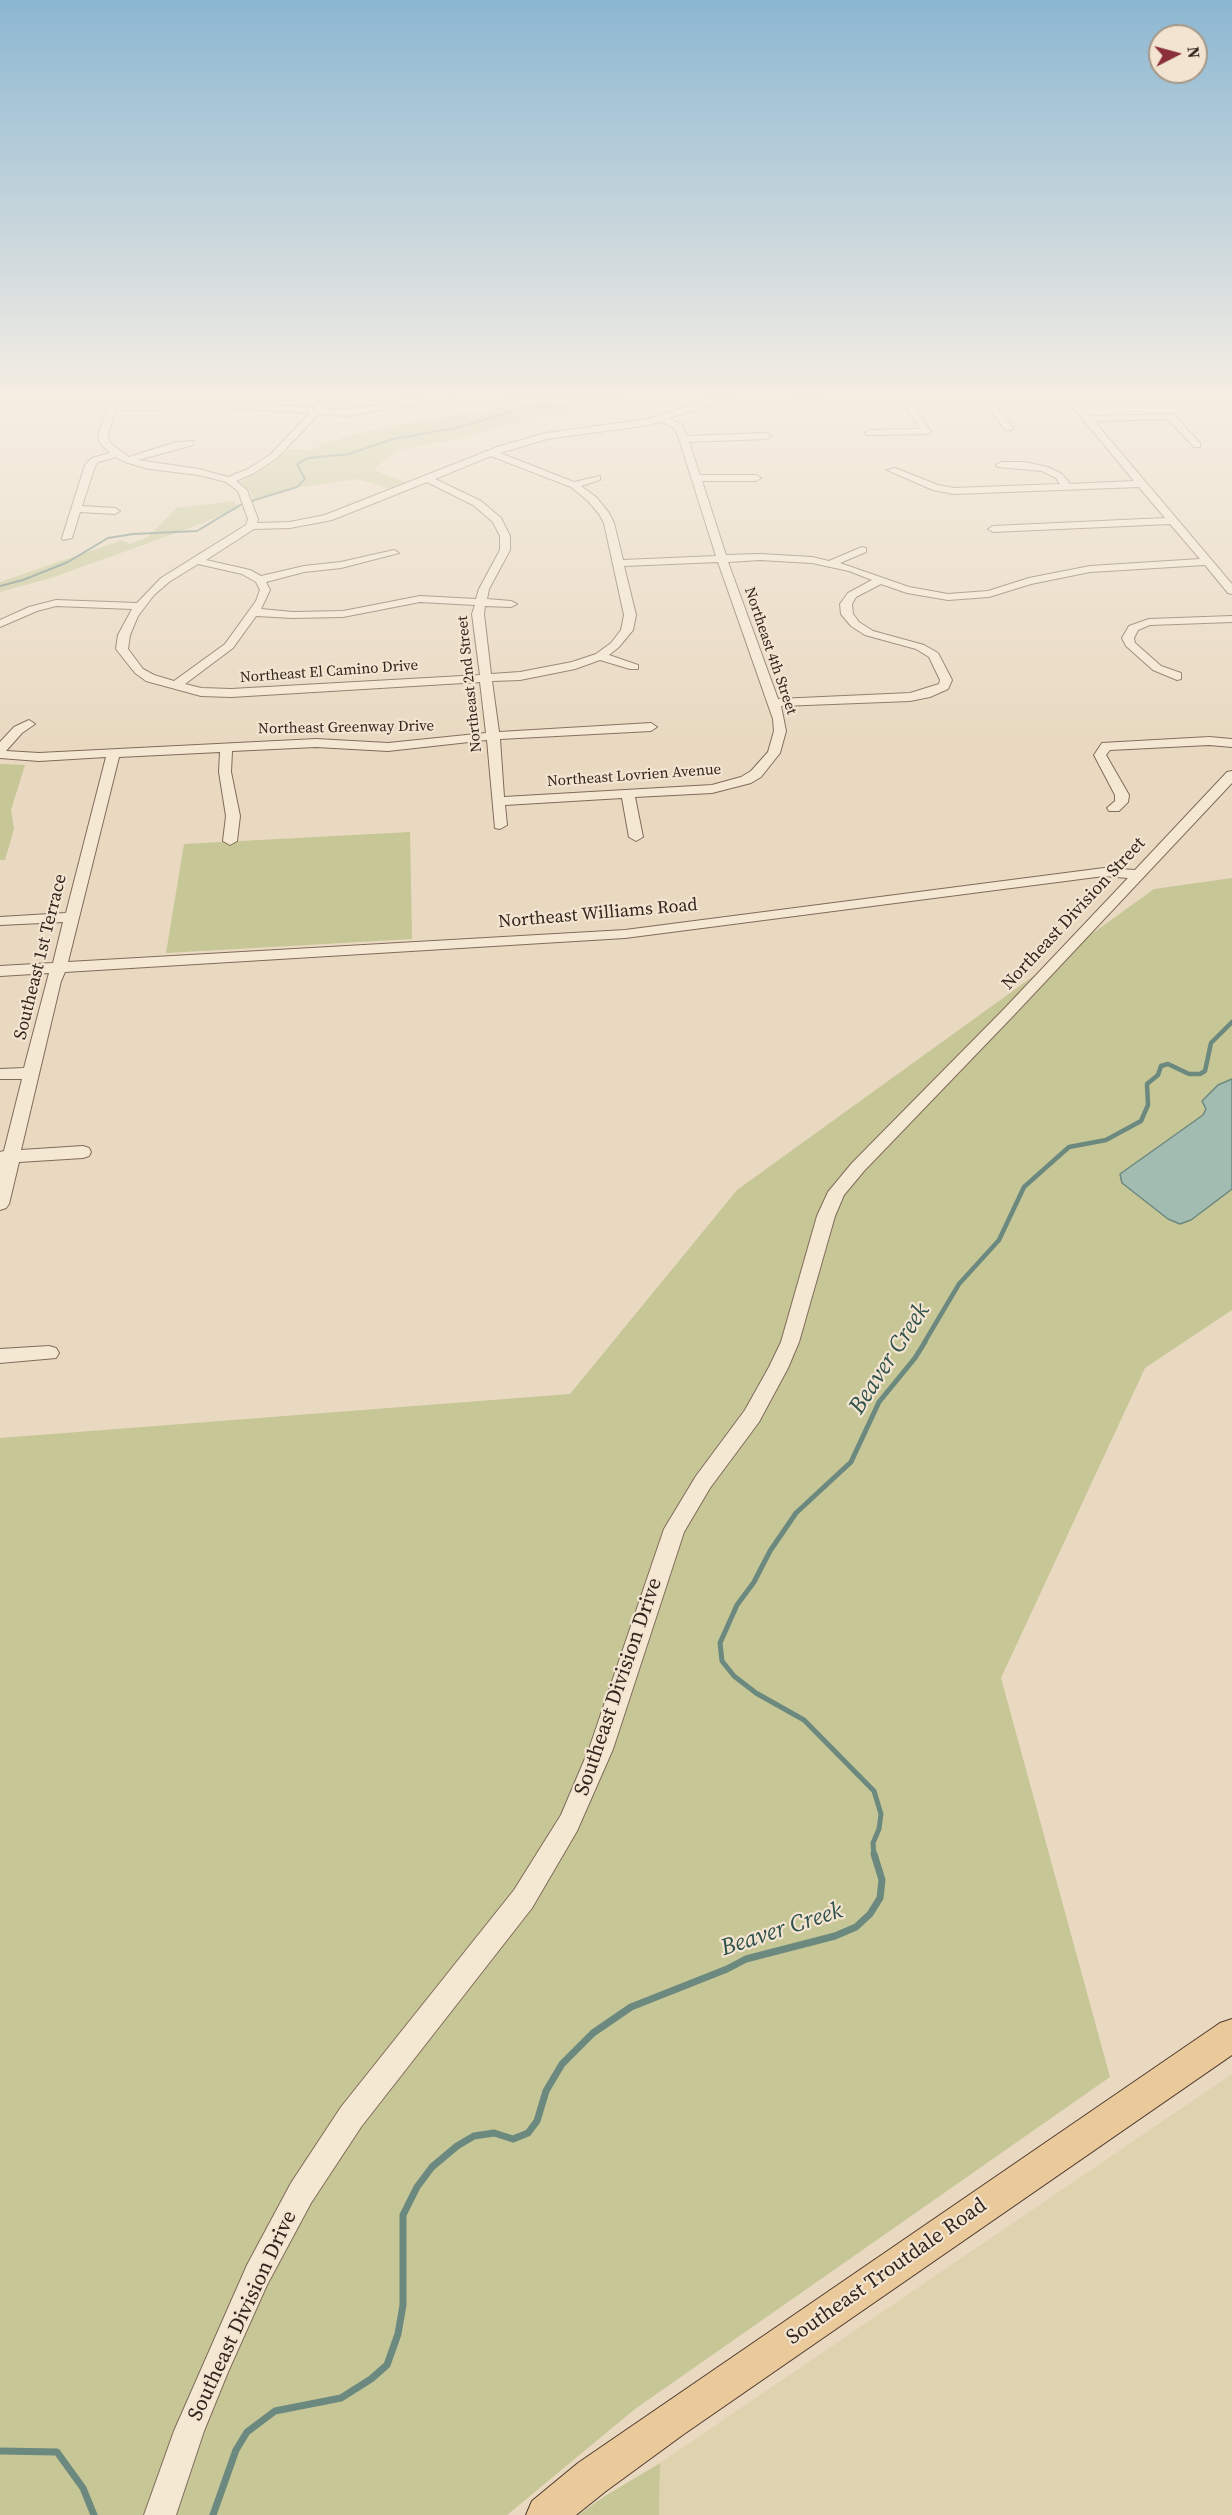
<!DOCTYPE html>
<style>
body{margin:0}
#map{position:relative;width:1232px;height:2515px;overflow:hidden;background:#e9d9c1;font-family:"Source Serif 4",serif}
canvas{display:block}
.north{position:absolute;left:1148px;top:24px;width:60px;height:60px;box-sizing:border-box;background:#f2e4d0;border:2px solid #a59888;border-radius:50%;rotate:84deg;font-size:16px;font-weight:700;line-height:24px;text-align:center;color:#32251d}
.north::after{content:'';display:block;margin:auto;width:21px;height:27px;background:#8b303a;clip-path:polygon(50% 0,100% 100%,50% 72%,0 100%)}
</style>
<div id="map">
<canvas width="1232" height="2515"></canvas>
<div class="north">N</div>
</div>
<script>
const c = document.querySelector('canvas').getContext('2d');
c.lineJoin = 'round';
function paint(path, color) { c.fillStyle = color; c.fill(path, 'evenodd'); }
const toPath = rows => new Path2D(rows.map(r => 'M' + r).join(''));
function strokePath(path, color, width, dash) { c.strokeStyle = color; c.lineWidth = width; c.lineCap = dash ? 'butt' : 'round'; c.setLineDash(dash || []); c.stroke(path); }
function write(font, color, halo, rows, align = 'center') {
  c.font = font + ' "Source Serif 4",serif'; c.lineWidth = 4.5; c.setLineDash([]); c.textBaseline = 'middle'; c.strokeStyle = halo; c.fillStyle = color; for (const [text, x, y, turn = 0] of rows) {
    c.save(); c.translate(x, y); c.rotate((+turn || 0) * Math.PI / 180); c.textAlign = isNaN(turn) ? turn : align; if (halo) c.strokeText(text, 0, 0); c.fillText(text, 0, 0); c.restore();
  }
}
const farmland = toPath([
 [1232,2074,1232,2515,659,2515,660,2463]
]);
const green = toPath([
 [513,395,572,399,587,395,638,395,623,398,626,407,545,416,446,441,397,450,374,470,405,482,390,489,359,479,299,487,254,499,249,490,240,482,275,462,288,449,310,450,347,436,427,419,489,411,501,405,501,401],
 [235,501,238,509,179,532,51,578,0,592,0,582,122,540,130,544,148,537,176,508],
 [0,764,25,765,11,810,14,829,5,860,0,860],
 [410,832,412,939,166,953,184,844],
 [1232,878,1232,1310,1145,1368,1001,1678,1110,2077,635,2409,507,2515,0,2515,0,1438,570,1394,737,1190,1154,889],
 [660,2463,659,2515,578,2515,605,2496]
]);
const water = toPath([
 [1232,1079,1232,1189,1191,1220,1180,1224,1168,1219,1122,1183,1120,1174,1203,1115,1206,1109,1202,1101,1218,1085,1232,1079]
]);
const streamFar3 = toPath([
 [0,586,23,580,68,562,108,538,133,534,197,531,242,504,297,487,305,479,297,464,308,458,349,454,393,439,456,428,528,407,561,406,594,401,600,395]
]);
const streamFar2 = toPath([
 [924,1343,959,1284,999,1240,1024,1187,1069,1147,1106,1140,1141,1121,1148,1105,1147,1084,1158,1075,1161,1066,1168,1064,1189,1074,1200,1074,1205,1071,1211,1043,1232,1022]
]);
const streamFar1 = toPath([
 [874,1856,873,1843,879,1829,881,1814,874,1791,804,1720,756,1693,734,1676,722,1661,720,1643,737,1605,754,1582,770,1551,796,1513,851,1462,879,1402,915,1358,925,1342]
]);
const stream = toPath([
 [0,2451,57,2452,83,2488,94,2515],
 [213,2515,236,2450,247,2432,275,2411,341,2398,371,2379,387,2365,398,2334,403,2305,403,2215,417,2187,432,2167,457,2146,474,2136,494,2133,513,2139,528,2133,537,2121,546,2091,562,2064,593,2033,631,2007,727,1969,746,1959,835,1936,856,1927,870,1914,880,1898,882,1880,874,1854]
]);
const minor = toPath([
 [113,395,121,395,118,404,249,403,314,408,323,395,332,395,324,409,348,410,417,398,451,395,455,398,451,401,417,404,348,416,319,414,276,459,254,473,236,481,247,490,258,519,257,523,290,522,325,515,500,446,546,433,648,419,714,398,829,395,825,398,714,404,669,418,681,424,687,436,766,433,771,436,766,439,689,442,700,475,756,475,761,478,756,481,702,481,726,555,760,554,812,557,829,561,862,547,866,548,866,552,840,563,909,587,948,594,988,591,1029,578,1090,566,1200,559,1170,524,993,532,988,529,993,526,1165,518,1139,487,954,494,933,490,887,470,895,468,938,485,954,488,1060,484,1056,478,1042,471,998,467,996,465,1001,462,1025,462,1048,467,1062,474,1070,484,1134,481,1063,395,1072,395,1090,416,1173,414,1200,443,1200,447,1194,447,1168,419,1094,421,1232,584,1232,594,1228,593,1205,565,1090,572,1031,584,989,597,948,600,907,593,881,584,856,597,852,604,853,614,859,622,873,631,924,645,938,653,952,680,948,689,930,697,910,701,781,706,786,731,780,753,761,777,751,783,712,793,635,797,643,837,636,841,629,837,622,798,505,805,507,825,500,829,495,828,487,740,388,751,316,747,232,751,231,772,240,816,237,841,230,845,223,841,226,816,219,772,220,752,119,757,68,962,625,930,1104,868,1135,870,1227,772,1232,771,1232,783,1014,1015,864,1171,844,1195,835,1216,799,1342,788,1368,759,1422,710,1488,684,1532,613,1749,577,1831,532,1908,361,2127,311,2203,267,2285,228,2372,204,2431,176,2515,144,2515,174,2431,247,2265,291,2183,341,2107,514,1890,561,1815,589,1749,664,1529,696,1476,745,1410,769,1367,781,1342,817,1216,828,1192,852,1163,1004,1009,1128,878,1104,876,625,938,65,972,61,981,21,1150,83,1146,89,1148,91,1152,89,1156,83,1158,19,1162,9,1204,6,1208,0,1210,0,1152,4,1151,22,1079,0,1079,0,1069,24,1068,49,973,0,976,0,966,53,963,63,922,0,925,0,917,66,913,106,757,39,761,0,758,0,742,14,727,29,720,35,724,22,733,6,751,39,753,316,739,388,743,486,733,480,682,231,697,201,696,146,681,135,673,116,649,118,635,132,609,56,606,37,611,0,627,0,620,29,607,56,600,137,603,161,578,246,525,248,519,238,491,226,482,199,475,149,469,125,462,116,457,98,462,95,466,82,506,115,508,120,511,115,514,80,512,72,538,63,540,62,538,85,465,92,458,110,453,100,443,98,434,113,395],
 [249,409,310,413,270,455,248,469,228,477,199,469,138,460,193,445,193,441,176,442,129,457,109,442,108,434,116,410,249,409],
 [661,421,674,428,679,439,716,556,623,560,614,523,609,513,596,497,581,486,600,480,600,476,574,482,500,453,547,439,650,425,661,421],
 [491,456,571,487,588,501,599,514,604,523,624,615,621,630,611,643,596,654,572,662,520,672,491,674,484,614,485,606,511,607,517,604,511,601,487,599,489,589,510,550,510,536,501,518,481,501,435,479,491,456],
 [427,482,473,505,493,522,500,536,500,550,479,589,476,599,420,596,343,611,293,612,261,609,270,590,266,582,304,572,341,568,399,553,394,550,341,562,304,566,261,576,250,570,206,560,254,529,290,528,332,520,427,482],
 [760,560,812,563,849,571,872,580,848,593,840,604,841,614,851,626,865,635,916,649,929,657,940,680,939,684,910,693,778,699,728,562,760,560],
 [718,562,773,719,774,731,768,752,751,771,741,777,712,785,504,797,500,739,651,731,657,727,651,723,499,732,492,681,520,680,575,669,600,660,630,669,638,669,638,665,609,655,619,647,633,630,636,615,624,566,718,562],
 [198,564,242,574,256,582,260,590,256,601,225,644,174,681,154,675,143,669,128,649,130,635,138,616,154,595,169,582,198,564],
 [420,602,475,605,472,614,480,675,231,689,201,688,185,684,233,648,256,616,293,618,343,617,420,602],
 [898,395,906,395,931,432,929,434,867,435,865,433,870,430,920,429,898,395],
 [980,395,988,395,1013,428,1011,430,1005,430,980,395],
 [1232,616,1232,622,1150,625,1138,630,1134,638,1135,643,1161,666,1181,673,1181,679,1177,680,1153,670,1126,646,1122,638,1129,626,1149,619,1232,616],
 [1209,737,1232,739,1232,747,1209,745,1110,750,1106,755,1129,795,1128,802,1119,811,1109,811,1107,808,1115,801,1115,795,1094,755,1102,743,1209,737],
 [49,1346,56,1348,59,1353,56,1358,0,1363,0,1349,49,1346]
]);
const major = toPath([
 [1232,2019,1232,2055,684,2434,606,2491,576,2515,526,2515,532,2501,578,2463,1220,2023,1232,2019]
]);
const farStreetnames = [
 ["Northeast 4th Street",770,651,71],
 ["Northeast El Camino Drive",329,672,-4],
 ["Northeast 2nd Street",470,684,-96],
 ["Northeast Greenway Drive",346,728,-1],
 ["Northeast Lovrien Avenue",634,776,-4]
];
const streetNames = [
 ["Northeast Williams Road",598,914,-5],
 ["Northeast Division Street",1074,914,-47],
 ["Southeast 1st Terrace",41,957,-76]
];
const nearStreetnames = [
 ["Southeast Division Drive",619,1687,-71],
 ["Southeast Troutdale Road",887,2272,-35],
 ["Southeast Division Drive",243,2316,-65]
];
const nearWaternames = [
 ["Beaver Creek",890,1359,-57],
 ["Beaver Creek",782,1930,-18]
];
paint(farmland, '#ded2af');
paint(green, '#c6c696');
paint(water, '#a3bcb2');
strokePath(water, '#6c897f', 1.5);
strokePath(streamFar3, '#6c897f', 2);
strokePath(streamFar2, '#6c897f', 4.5);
strokePath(streamFar1, '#6c897f', 5);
strokePath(stream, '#6c897f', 7);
strokePath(minor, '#816b5a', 2);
strokePath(major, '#4f3a2e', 2);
paint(minor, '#f5e8d3');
paint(major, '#eac99b');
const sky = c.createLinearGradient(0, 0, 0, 747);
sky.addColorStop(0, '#8cb7d2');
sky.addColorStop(0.53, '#f5eee3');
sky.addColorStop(1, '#f5eee300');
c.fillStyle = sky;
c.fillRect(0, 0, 1232, 747);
write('15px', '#32251d', '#f2e4d0', farStreetnames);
write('18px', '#32251d', '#f2e4d0', streetNames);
write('21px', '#32251d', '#f2e4d0', nearStreetnames);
write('italic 24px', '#2e514b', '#f2e4d0', nearWaternames);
</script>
